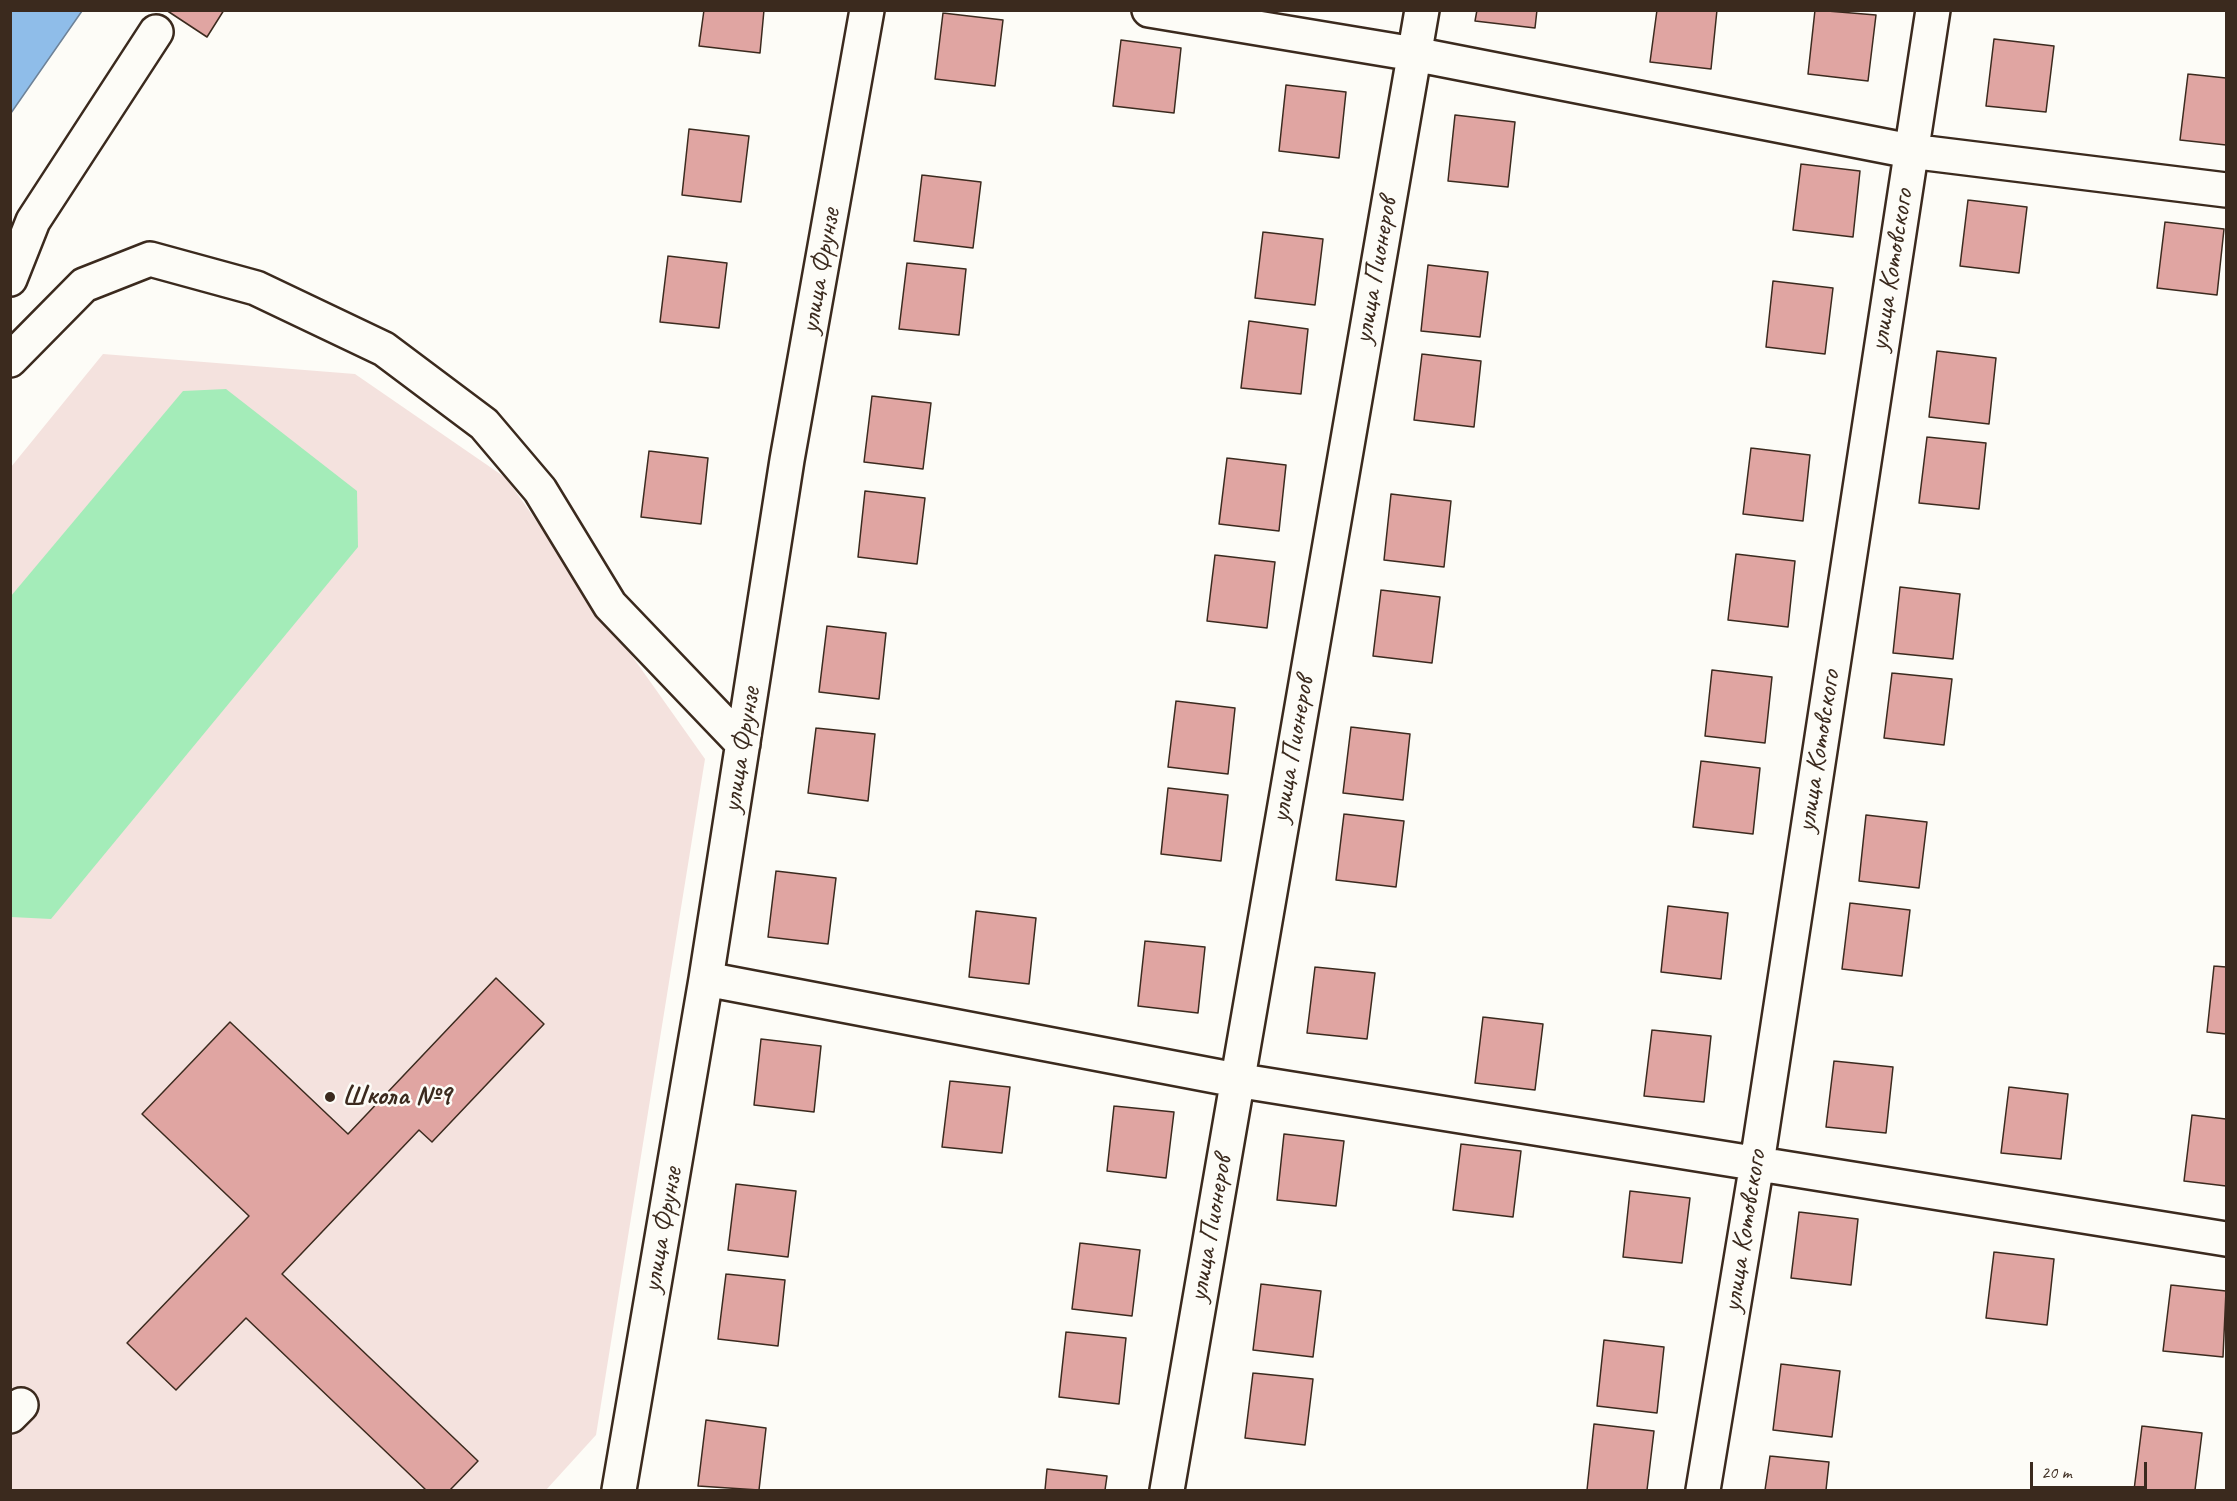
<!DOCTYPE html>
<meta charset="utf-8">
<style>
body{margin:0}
#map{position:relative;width:2237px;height:1501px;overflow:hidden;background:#fdfcf7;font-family:Caveat,sans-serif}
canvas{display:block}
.frame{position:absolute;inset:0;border:12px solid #3b2a1e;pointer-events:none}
.scale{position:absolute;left:2030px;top:1462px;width:117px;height:27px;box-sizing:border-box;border:3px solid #3b2a1e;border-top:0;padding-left:8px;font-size:18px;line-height:21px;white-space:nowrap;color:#3b2a1e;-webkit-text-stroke:4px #fdfcf7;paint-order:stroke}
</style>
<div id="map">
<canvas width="2237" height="1501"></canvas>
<div class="frame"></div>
<div class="scale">20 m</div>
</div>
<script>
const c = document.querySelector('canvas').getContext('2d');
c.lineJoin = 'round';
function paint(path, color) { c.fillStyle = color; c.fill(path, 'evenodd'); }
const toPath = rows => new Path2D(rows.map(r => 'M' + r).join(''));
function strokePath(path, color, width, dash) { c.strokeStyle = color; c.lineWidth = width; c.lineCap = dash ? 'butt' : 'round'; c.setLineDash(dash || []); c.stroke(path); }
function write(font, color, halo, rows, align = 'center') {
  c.font = font + ' Caveat,sans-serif'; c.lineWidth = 5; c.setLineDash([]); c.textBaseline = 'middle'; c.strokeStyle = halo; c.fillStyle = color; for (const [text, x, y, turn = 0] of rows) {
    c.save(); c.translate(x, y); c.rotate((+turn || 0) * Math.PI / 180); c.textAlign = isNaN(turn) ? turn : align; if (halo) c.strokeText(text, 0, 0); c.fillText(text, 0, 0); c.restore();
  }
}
const built = toPath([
 [103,354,355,374,506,478,705,759,596,1435,546,1490,11,1490,11,467]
]);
const green = toPath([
 [226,389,357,491,358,547,51,919,11,917,11,596,183,391]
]);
const water = toPath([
 [11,10,82,11,11,113,10,11,11,10]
]);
const building = toPath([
 [166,10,224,10,207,37,166,10],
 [704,10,764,10,760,53,699,46,704,10],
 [1477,10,1537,10,1535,28,1475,21,1477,10],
 [1657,10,1717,10,1711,69,1650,62,1657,10],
 [1815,10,1876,15,1868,81,1808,74,1815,10],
 [943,13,1003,20,995,86,935,79,943,13],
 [1994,39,2054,46,2046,112,1986,106,1994,39],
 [1121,40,1181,48,1174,113,1113,106,1121,40],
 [2188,74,2226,78,2226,145,2180,140,2188,74],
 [1286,85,1346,92,1339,158,1279,151,1286,85],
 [1455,115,1515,122,1508,187,1448,181,1455,115],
 [689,129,749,136,741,202,682,195,689,129],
 [1801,164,1860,171,1853,237,1793,230,1801,164],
 [922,175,981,182,973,248,914,241,922,175],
 [1968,200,2027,207,2019,273,1960,266,1968,200],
 [2165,222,2224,229,2217,295,2157,288,2165,222],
 [1263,232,1323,239,1315,305,1255,298,1263,232],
 [668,256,727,263,719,328,660,322,668,256],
 [907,263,966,269,959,335,899,329,907,263],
 [1428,265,1488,272,1480,337,1421,331,1428,265],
 [1773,281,1833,288,1825,354,1766,347,1773,281],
 [1249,321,1308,329,1301,394,1241,388,1249,321],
 [1937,351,1996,358,1989,424,1929,417,1937,351],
 [1422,354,1481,361,1474,427,1414,420,1422,354],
 [872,396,931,403,923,469,864,462,872,396],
 [1927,437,1986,443,1979,509,1919,503,1927,437],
 [1751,448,1810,455,1803,521,1743,514,1751,448],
 [649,451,708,458,701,524,641,517,649,451],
 [1227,458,1286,465,1279,531,1219,524,1227,458],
 [865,491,925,498,917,564,858,557,865,491],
 [1391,494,1451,501,1444,567,1384,560,1391,494],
 [1736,554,1795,561,1788,627,1728,620,1736,554],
 [1215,555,1275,562,1267,628,1207,621,1215,555],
 [1900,587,1960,594,1953,659,1893,653,1900,587],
 [1381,590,1440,597,1432,663,1373,656,1381,590],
 [827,626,886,633,879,699,819,692,827,626],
 [1712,670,1772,677,1765,743,1705,736,1712,670],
 [1892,673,1952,679,1944,745,1884,738,1892,673],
 [1176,701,1235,708,1228,774,1168,767,1176,701],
 [1351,727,1410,734,1403,800,1343,793,1351,727],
 [816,728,875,734,868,801,808,793,816,728],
 [1701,761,1760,768,1753,834,1693,827,1701,761],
 [1168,788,1228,795,1221,861,1161,854,1168,788],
 [1344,814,1404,821,1396,887,1336,880,1344,814],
 [1866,815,1927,822,1919,888,1859,881,1866,815],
 [776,871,836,878,828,944,768,937,776,871],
 [1850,903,1910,910,1902,976,1842,969,1850,903],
 [1668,906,1728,913,1721,979,1661,972,1668,906],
 [976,911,1036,918,1029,984,969,977,976,911],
 [1145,941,1205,947,1198,1013,1138,1006,1145,941],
 [2214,966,2226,967,2226,1034,2207,1032,2214,966],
 [1315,967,1375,973,1367,1039,1307,1033,1315,967],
 [496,978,544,1024,432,1142,419,1130,282,1274,478,1461,450,1490,426,1490,246,1318,176,1390,127,1343,249,1216,142,1114,230,1022,348,1134,496,978],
 [1483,1017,1543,1024,1535,1090,1475,1083,1483,1017],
 [1652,1030,1711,1036,1704,1102,1644,1096,1652,1030],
 [761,1039,821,1046,814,1112,754,1105,761,1039],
 [1834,1061,1893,1067,1886,1133,1826,1127,1834,1061],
 [950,1081,1010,1087,1002,1153,942,1147,950,1081],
 [2009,1087,2068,1094,2061,1159,2001,1153,2009,1087],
 [1114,1106,1174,1112,1166,1178,1107,1171,1114,1106],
 [2192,1115,2226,1119,2226,1186,2184,1181,2192,1115],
 [1284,1134,1344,1141,1336,1206,1277,1200,1284,1134],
 [1461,1144,1521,1151,1513,1217,1453,1210,1461,1144],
 [736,1184,796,1191,788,1257,728,1250,736,1184],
 [1630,1191,1690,1198,1682,1263,1623,1257,1630,1191],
 [1799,1212,1858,1219,1851,1285,1791,1278,1799,1212],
 [1080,1243,1140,1250,1132,1316,1072,1309,1080,1243],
 [1994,1252,2054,1259,2047,1325,1986,1318,1994,1252],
 [726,1274,785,1280,778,1346,718,1339,726,1274],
 [1261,1284,1321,1291,1313,1357,1253,1350,1261,1284],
 [2171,1285,2226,1291,2223,1357,2163,1351,2171,1285],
 [1066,1332,1126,1338,1119,1404,1059,1397,1066,1332],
 [1604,1340,1664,1347,1657,1413,1597,1406,1604,1340],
 [1781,1364,1840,1371,1832,1437,1773,1430,1781,1364],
 [1253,1373,1313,1379,1305,1445,1245,1438,1253,1373],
 [706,1420,766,1428,759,1490,698,1486,706,1420],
 [1594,1424,1654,1431,1647,1490,1587,1490,1594,1424],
 [2142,1426,2202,1433,2195,1490,2134,1490,2142,1426],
 [1770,1456,1829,1462,1826,1490,1765,1490,1770,1456],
 [1047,1469,1107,1476,1105,1490,1045,1490,1047,1469]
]);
const minor = toPath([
 [1149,10,1414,54,1910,151,2226,190],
 [10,279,33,221,156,32],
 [10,360,84,285,150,259,256,288,384,349,484,424,540,490,610,605,743,744],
 [706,979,1236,1080,2226,1239],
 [10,1416,21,1405],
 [619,1490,706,979,787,460,867,10],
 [1167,1490,1422,10],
 [1703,1490,1757,1163,1933,10]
]);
const markers = [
 [330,1097,6,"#3b2a1e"]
];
const streetNames = [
 ["улица Котовского",1892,270,-81],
 ["улица Фрунзе",821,271,-80],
 ["улица Пионеров",1376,271,-80],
 ["улица Фрунзе",742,750,-81],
 ["улица Пионеров",1293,750,-80],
 ["улица Котовского",1819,751,-81],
 ["улица Пионеров",1211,1229,-80],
 ["улица Фрунзе",663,1230,-80],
 ["улица Котовского",1745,1231,-81]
];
const poiNames = [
 ["Школа №9",342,1097]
];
paint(built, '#f4e2de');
paint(green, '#a4ecb9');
paint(water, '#8fbde9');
strokePath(water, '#6d8298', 1.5);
paint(building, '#e0a5a2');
strokePath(building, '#3b2a1e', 1.5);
strokePath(minor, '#3b2a1e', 38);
strokePath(minor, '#fdfcf7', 33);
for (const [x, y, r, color] of markers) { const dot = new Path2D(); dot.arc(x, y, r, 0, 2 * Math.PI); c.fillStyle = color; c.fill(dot); strokePath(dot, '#fdfcf7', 2); }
write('28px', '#3b2a1e', '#fdfcf7', streetNames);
write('bold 28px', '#3b2a1e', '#fdfcf7', poiNames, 'left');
</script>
